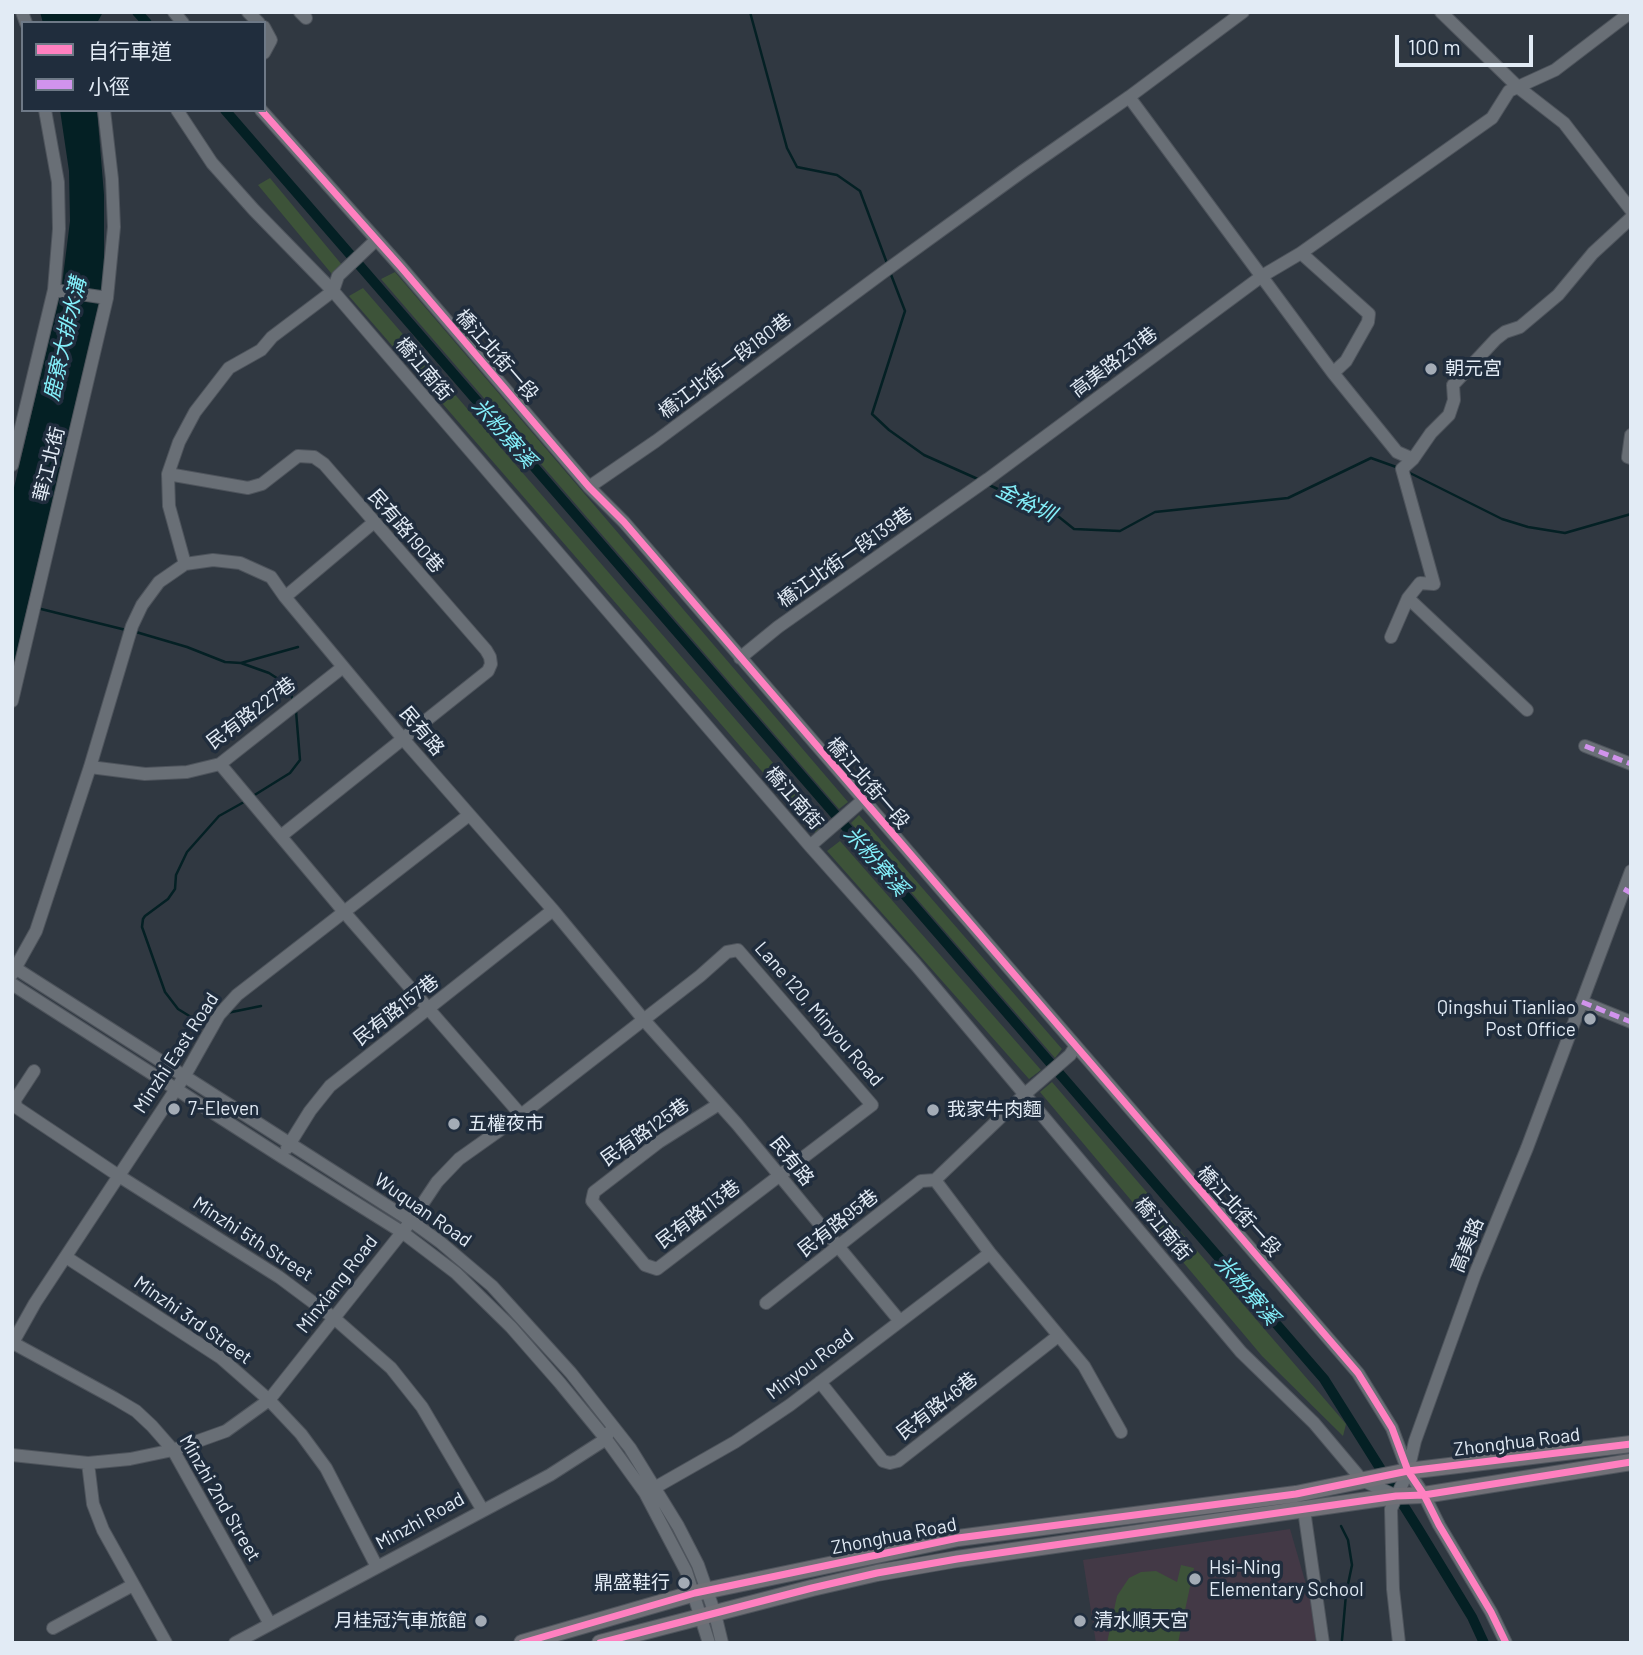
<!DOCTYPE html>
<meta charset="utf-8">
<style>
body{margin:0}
#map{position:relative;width:1643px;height:1655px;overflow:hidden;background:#303841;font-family:Barlow,"Noto Sans TC",sans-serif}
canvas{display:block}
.frame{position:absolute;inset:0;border:14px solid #e2ebf5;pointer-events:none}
.legend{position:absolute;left:21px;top:21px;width:245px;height:91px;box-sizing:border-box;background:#202d3d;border:2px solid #6e7987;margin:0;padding:9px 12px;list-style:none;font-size:21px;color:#e2ebf5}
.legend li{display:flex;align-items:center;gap:14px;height:35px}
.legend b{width:35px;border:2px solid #6e7987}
.scale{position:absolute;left:1395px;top:35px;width:138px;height:32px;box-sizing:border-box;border:4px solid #e2ebf5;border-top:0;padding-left:9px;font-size:21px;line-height:24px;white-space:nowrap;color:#e2ebf5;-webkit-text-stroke:5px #202d3d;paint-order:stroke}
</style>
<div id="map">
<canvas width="1643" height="1655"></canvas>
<div class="frame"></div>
<ul class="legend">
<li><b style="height:9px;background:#ff80c0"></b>自行車道</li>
<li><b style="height:9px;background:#d193ec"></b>小徑</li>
</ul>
<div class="scale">100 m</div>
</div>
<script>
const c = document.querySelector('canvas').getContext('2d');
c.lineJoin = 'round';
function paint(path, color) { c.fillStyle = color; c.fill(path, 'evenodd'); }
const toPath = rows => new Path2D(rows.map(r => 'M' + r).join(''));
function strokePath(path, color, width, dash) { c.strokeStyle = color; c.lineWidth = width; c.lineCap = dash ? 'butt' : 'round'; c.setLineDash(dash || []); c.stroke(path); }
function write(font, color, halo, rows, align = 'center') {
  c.font = font + ' Barlow,"Noto Sans TC",sans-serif'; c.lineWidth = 7; c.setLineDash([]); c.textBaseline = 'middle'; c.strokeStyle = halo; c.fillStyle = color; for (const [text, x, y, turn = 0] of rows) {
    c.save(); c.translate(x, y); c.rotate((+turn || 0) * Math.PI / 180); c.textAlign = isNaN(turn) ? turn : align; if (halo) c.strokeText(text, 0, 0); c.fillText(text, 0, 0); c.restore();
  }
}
const education = toPath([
 [1290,1529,1310,1598,1315,1631,1315,1643,1096,1643,1083,1560]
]);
const green = toPath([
 [270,178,347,271,336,279,258,185],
 [395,272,848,802,839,809,381,279],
 [363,288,774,764,830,825,819,837,349,296],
 [859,815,1062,1049,1055,1058,851,823],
 [840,841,1041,1070,1029,1079,827,851],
 [1052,1082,1346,1424,1343,1436,1262,1356,1040,1092],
 [1181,1565,1194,1568,1178,1643,1107,1643,1117,1596,1129,1578,1141,1572,1156,1571,1177,1582]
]);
const water = toPath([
 [40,12,103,12,97,23,43,23],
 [60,110,97,110,104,195,104,282,12,672,12,496,62,285,70,221,69,171]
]);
const stream = toPath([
 [750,12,787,148,797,167,837,175,860,191,888,266],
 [890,272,905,311,872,414,889,430,924,455,980,480],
 [1408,472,1502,519,1528,527,1565,533,1631,514],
 [989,485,1059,517,1074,529,1120,531,1155,512,1288,498,1371,458,1399,468],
 [37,608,126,630],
 [136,632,187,647,225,662,241,663,269,673,283,682,290,691,293,701],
 [241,663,298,647],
 [253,796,290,773,300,760,296,711],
 [227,1013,261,1006],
 [214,1018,191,1017,178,1009,165,992,142,927,143,919,145,916,168,899,175,889,176,875,187,852,219,816,244,802],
 [1341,1526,1348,1540,1352,1565,1346,1594,1342,1640]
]);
const canal = toPath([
 [137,12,147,23],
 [225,110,1324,1379,1419,1530,1472,1617,1484,1643]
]);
const minor = toPath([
 [22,12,26,23],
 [174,12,183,23],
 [248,12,259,23],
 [300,12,306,18],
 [1441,12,1519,88,1564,123,1631,210],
 [264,27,271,40,264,53],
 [1129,97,1333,373,1397,452,1413,459],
 [177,110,212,163,254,210,333,291,810,846,916,965,1241,1352,1314,1423,1362,1480,1396,1496],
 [261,110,400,266,589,487,624,522,1358,1373,1392,1428,1408,1471,1424,1495,1439,1525,1491,1612,1506,1643],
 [1301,253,1369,314,1368,322,1346,361,1333,373],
 [54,290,107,298],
 [1631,435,1628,457,1631,458],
 [12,465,54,290,59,229,58,182,45,110],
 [168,474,248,488,262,484,298,456,314,457,324,464,486,650,490,657,491,664,488,671,281,836],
 [589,487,656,441,881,274,1023,171,1129,97,1243,12],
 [185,564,169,506,168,474,179,442,195,412,229,368,261,350,272,337,333,291,338,276,376,240],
 [285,597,373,523],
 [1408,598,1527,710],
 [1391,637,1408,598,1420,583,1434,584,1402,469,1413,459,1431,433,1449,415,1454,400,1453,385,1496,339,1505,332,1520,327,1558,295,1593,253,1631,218],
 [740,658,778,627,988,479,1262,276,1301,253,1492,118,1509,91,1555,70,1631,12],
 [12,701,107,298,114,227,112,179,104,110],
 [1585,746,1631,764],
 [220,764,345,913,521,1115],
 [90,767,145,774,187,772,220,764,343,667],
 [810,846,862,801],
 [12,966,411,1221,440,1242,492,1286,571,1373,630,1448,678,1526,698,1565,715,1614,722,1643],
 [12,974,36,931,90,767,132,626,142,605,159,582,185,564,213,560,240,563,271,577,285,597,404,740,553,910,644,1020,737,1124,899,1320],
 [12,984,282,1157,402,1232,456,1273,511,1327,560,1383,606,1439,645,1493,686,1571,709,1643],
 [1582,1002,1631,1022],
 [34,1071,15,1100,16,1107,119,1176,279,1277,334,1318,391,1368,422,1407,482,1509],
 [287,1148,310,1111,330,1086,553,910],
 [935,1180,990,1253,1084,1366,1121,1432],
 [935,1180,1025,1094,1070,1055,1075,1047],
 [66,1257,221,1358,269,1400,301,1434,326,1468,377,1567],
 [766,1303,921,1181,935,1180],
 [13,1343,114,1398,136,1411,152,1426,173,1450,270,1624],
 [12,1344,35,1303,184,1077,219,1015,237,995,469,815],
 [820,1382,883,1461,890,1463,898,1461,1058,1336],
 [12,1455,88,1463,130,1459,173,1450,226,1431,269,1400,411,1221,437,1182,459,1159,521,1115,700,976,727,952,738,950,872,1105,657,1269,645,1265,592,1201,594,1192,659,1142,719,1104],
 [88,1463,93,1504,103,1530,166,1643],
 [649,1491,735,1442,790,1405,990,1253],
 [1304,1510,1323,1643],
 [53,1628,133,1585],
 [235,1643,550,1475,606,1439,608,1433],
 [1399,1643,1393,1589,1391,1509,1408,1471,1415,1441,1475,1274,1527,1148,1631,871]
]);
const major = toPath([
 [522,1643,695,1593,958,1538,1296,1494,1408,1471,1631,1444],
 [600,1643,812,1588,877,1573,957,1559,1396,1496,1424,1495,1631,1462]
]);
const quiet = toPath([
 [1585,746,1631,764],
 [1624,889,1631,893],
 [1582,1002,1631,1022]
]);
const cycleway = toPath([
 [261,110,400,266,589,487,624,522,1358,1373,1392,1428,1408,1471,1424,1495,1439,1525,1491,1612,1506,1643],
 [522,1643,695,1593,958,1538,1296,1494,1408,1471,1631,1444],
 [600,1643,812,1588,877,1573,957,1559,1396,1496,1424,1495,1631,1462]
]);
const markers = [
 [1431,369,7,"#a4acb6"],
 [1590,1019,7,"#a4acb6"],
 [174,1109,7,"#a4acb6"],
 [933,1110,7,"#a4acb6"],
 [454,1124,7,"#a4acb6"],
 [1195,1579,7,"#a4acb6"],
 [684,1583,7,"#a4acb6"],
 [481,1621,7,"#a4acb6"],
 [1080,1621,7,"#a4acb6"]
];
const streetNames = [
 ["橋江北街一段",497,355,49],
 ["高美路231巷",1114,362,-37],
 ["橋江北街一段180巷",725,366,-37],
 ["橋江南街",424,369,50],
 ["華江北街",49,464,-76],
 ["民有路190巷",406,531,49],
 ["橋江北街一段139巷",845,557,-35],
 ["民有路227巷",251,713,-37],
 ["民有路",422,731,50],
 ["橋江北街一段",868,783,49],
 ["橋江南街",794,798,49],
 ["民有路157巷",396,1010,-38],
 ["Lane 120, Minyou Road",819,1014,49],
 ["Minzhi East Road",176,1053,-57],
 ["民有路125巷",645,1132,-35],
 ["民有路",792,1161,51],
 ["Wuquan Road",423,1210,35],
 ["橋江北街一段",1239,1211,48],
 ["民有路113巷",698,1214,-37],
 ["民有路95巷",838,1223,-38],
 ["橋江南街",1163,1229,50],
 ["Minzhi 5th Street",253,1239,33],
 ["高美路",1467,1245,-68],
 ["Minxiang Road",337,1284,-52],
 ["Minzhi 3rd Street",193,1320,35],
 ["Minyou Road",810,1364,-37],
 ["民有路46巷",937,1406,-38],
 ["Zhonghua Road",1517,1442,-7],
 ["Minzhi 2nd Street",220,1498,60],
 ["Minzhi Road",420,1521,-29],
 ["Zhonghua Road",894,1536,-11]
];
const poiNames = [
 ["朝元宮",1445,369],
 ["Qingshui Tianliao",1576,1008,"right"],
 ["Post Office",1576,1030,"right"],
 ["7-Eleven",188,1109],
 ["我家牛肉麵",947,1110],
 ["五權夜市",468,1124],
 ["Hsi-Ning",1209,1568],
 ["Elementary School",1209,1590],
 ["鼎盛鞋行",670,1583,"right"],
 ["月桂冠汽車旅館",467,1621,"right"],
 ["清水順天宮",1094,1621]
];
const waterNames = [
 ["鹿寮大排水溝",65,339,-77],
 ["米粉寮溪",504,433,49],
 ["金裕圳",1026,502,26],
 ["米粉寮溪",876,861,49],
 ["米粉寮溪",1247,1290,49]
];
paint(education, '#433946');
paint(green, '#3d5339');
paint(water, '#042024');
strokePath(stream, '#042024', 2.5);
strokePath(canal, '#042024', 10);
strokePath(minor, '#4e545c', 14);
strokePath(major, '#4e545c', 18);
strokePath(minor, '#696f76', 12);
strokePath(major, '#717077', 16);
strokePath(quiet, '#d193ec', 5, [10, 5]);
strokePath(cycleway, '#ff80c0', 7);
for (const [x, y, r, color] of markers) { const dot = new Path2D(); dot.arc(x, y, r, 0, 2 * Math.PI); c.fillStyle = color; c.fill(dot); strokePath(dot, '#202d3d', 2.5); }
write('19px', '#e2ebf5', '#202d3d', streetNames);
write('19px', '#e2ebf5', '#202d3d', poiNames, 'left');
write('italic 21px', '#84f0fb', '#202d3d', waterNames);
</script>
